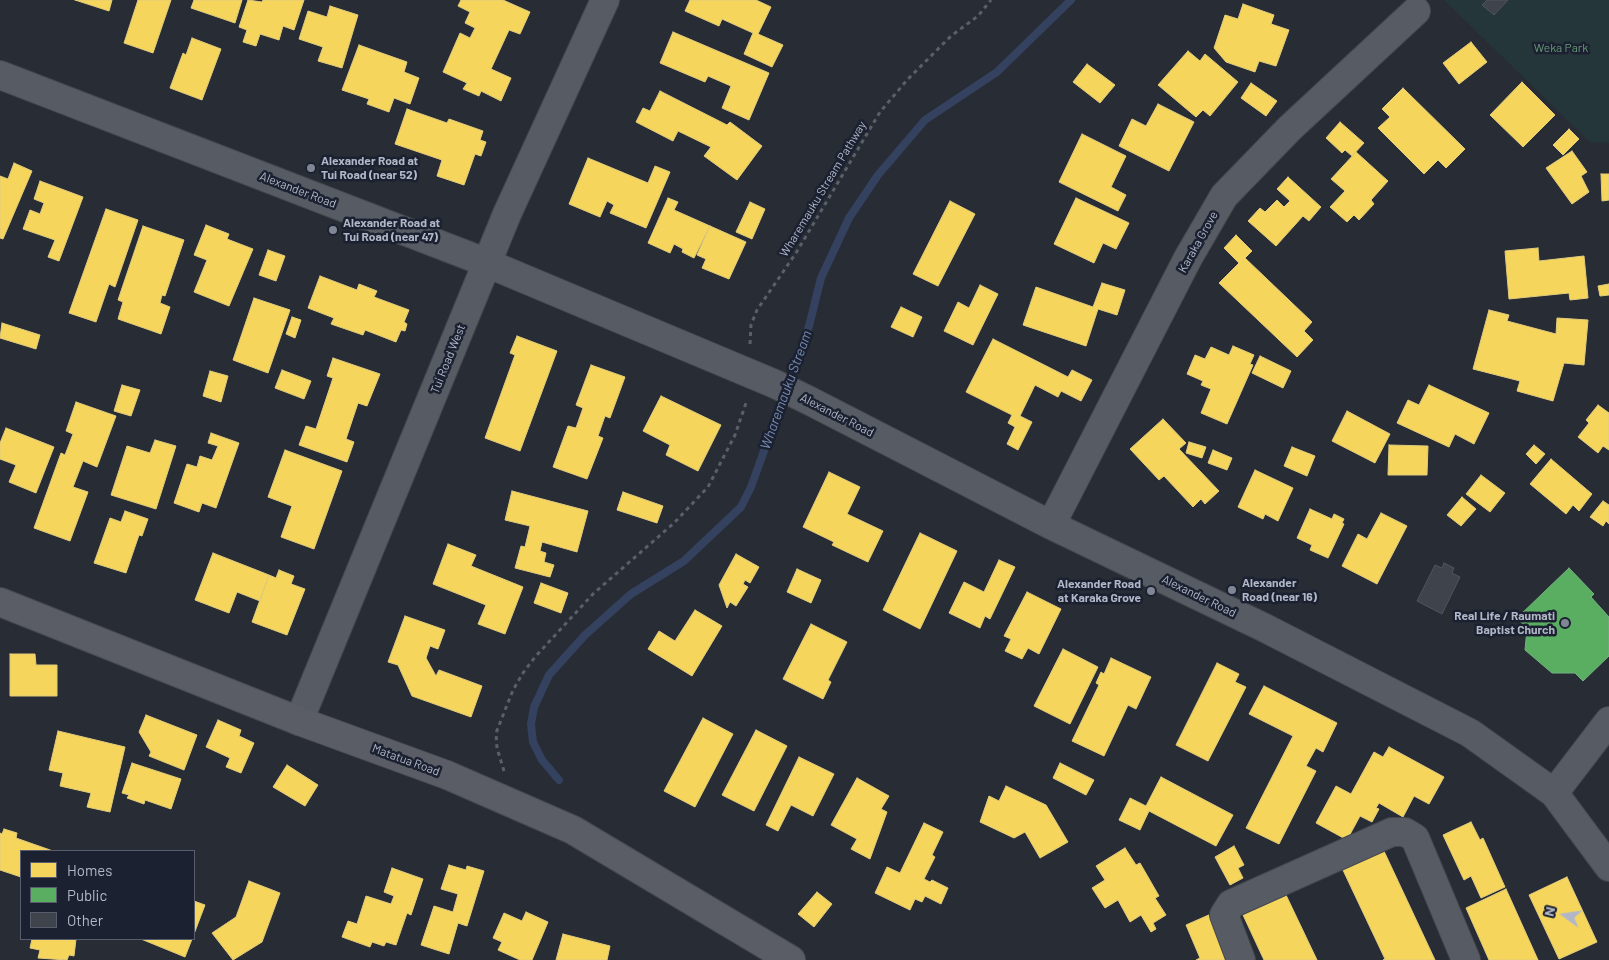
<!DOCTYPE html>
<style>
body{margin:0}
#map{position:relative;width:1609px;height:960px;overflow:hidden;background:#282c35;font-family:Barlow,sans-serif}
canvas{display:block}
.legend{position:absolute;left:20px;top:850px;width:175px;height:90px;box-sizing:border-box;background:#1b2130;border:1px solid #575d6c;margin:0;padding:6px 9px;list-style:none;font-size:15px;color:#b1b7c7}
.legend li{display:flex;align-items:center;gap:10px;height:25px}
.legend b{width:25px;border:1px solid #575d6c}
.north{position:absolute;left:1539px;top:890px;width:50px;height:50px;-webkit-text-stroke:4px #1b2130;paint-order:stroke;rotate:284deg;font-size:14px;font-weight:700;line-height:20px;text-align:center;color:#b1b7c7}
.north::after{content:'';display:block;margin:auto;width:18px;height:22px;background:#b1b7c7;clip-path:polygon(50% 0,100% 100%,50% 72%,0 100%)}
</style>
<div id="map">
<canvas width="1609" height="960"></canvas>
<ul class="legend">
<li><b style="height:14px;background:#f6d55c"></b>Homes</li>
<li><b style="height:14px;background:#5aae61"></b>Public</li>
<li><b style="height:14px;background:#3f434b"></b>Other</li>
</ul>
<div class="north">N</div>
</div>
<script>
const c = document.querySelector('canvas').getContext('2d');
c.lineJoin = 'round';
function paint(path, color) { c.fillStyle = color; c.fill(path, 'evenodd'); }
const toPath = rows => new Path2D(rows.map(r => 'M' + r).join(''));
function strokePath(path, color, width, dash) { c.strokeStyle = color; c.lineWidth = width; c.lineCap = dash ? 'butt' : 'round'; c.setLineDash(dash || []); c.stroke(path); }
function write(font, color, halo, rows, align = 'center') {
  c.font = font + ' Barlow,sans-serif'; c.lineWidth = 5; c.setLineDash([]); c.textBaseline = 'middle'; c.strokeStyle = halo; c.fillStyle = color; for (const [text, x, y, turn = 0] of rows) {
    c.save(); c.translate(x, y); c.rotate((+turn || 0) * Math.PI / 180); c.textAlign = isNaN(turn) ? turn : align; if (halo) c.strokeText(text, 0, 0); c.fillText(text, 0, 0); c.restore();
  }
}
const green = toPath([
 [1444,0,1609,0,1609,143,1590,142]
]);
const homes = toPath([
 [75,0,112,0,109,11,75,0],
 [138,0,171,0,153,53,124,43,138,0],
 [194,0,242,0,235,23,191,8,194,0],
 [248,0,262,2,263,0,304,0,294,30,283,26,279,40,260,34,256,46,243,42,247,30,239,27,248,0],
 [461,0,503,0,530,12,520,34,509,30,491,69,511,78,501,101,481,91,479,96,463,89,467,83,443,72,460,33,470,38,475,28,465,23,470,12,458,6,461,0],
 [690,0,756,0,771,7,758,34,783,45,772,67,744,54,753,33,722,19,719,26,685,11,690,0],
 [1243,4,1274,15,1271,24,1289,30,1276,66,1259,61,1255,72,1226,62,1214,48,1225,15,1238,19,1243,4],
 [330,6,358,15,342,68,318,61,323,47,299,39,308,11,327,17,330,6],
 [673,32,769,73,749,120,722,108,731,86,708,76,705,82,660,63,673,32],
 [192,38,221,49,202,100,170,88,183,53,186,55,192,38],
 [1471,42,1487,62,1459,84,1443,63,1471,42],
 [359,45,407,62,404,72,419,78,410,104,394,98,389,112,367,104,369,99,342,90,359,45],
 [1188,51,1200,61,1205,54,1238,82,1210,116,1203,110,1196,117,1158,85,1188,51],
 [1087,64,1115,85,1100,103,1073,82,1087,64],
 [1522,82,1555,115,1523,147,1490,115,1522,82],
 [1251,83,1277,101,1266,116,1241,98,1251,83],
 [1403,88,1465,149,1446,168,1438,160,1424,174,1378,128,1390,117,1382,109,1403,88],
 [660,91,727,125,730,122,762,146,737,180,704,156,711,147,678,131,673,141,636,122,643,108,650,111,660,91],
 [1158,104,1194,122,1169,171,1119,146,1132,119,1146,126,1158,104],
 [407,109,447,123,449,119,483,131,480,140,486,142,481,156,475,154,464,185,437,176,442,160,395,144,407,109],
 [1340,122,1364,143,1352,156,1345,150,1342,153,1326,138,1340,122],
 [1569,129,1579,139,1563,155,1553,145,1569,129],
 [1082,134,1126,156,1111,187,1126,195,1118,211,1059,182,1082,134],
 [1572,151,1587,172,1581,176,1589,192,1572,204,1546,168,1572,151],
 [1356,152,1388,181,1371,200,1374,204,1359,220,1354,215,1347,222,1330,207,1345,191,1331,179,1356,152],
 [588,158,648,183,655,166,670,172,646,228,610,213,614,205,607,201,600,217,569,204,588,158],
 [14,163,32,171,3,239,0,238,0,176,8,179,14,163],
 [1601,174,1609,174,1609,200,1602,201,1601,174],
 [1288,177,1321,207,1309,221,1303,216,1276,246,1248,221,1260,208,1265,212,1277,200,1284,207,1290,201,1277,189,1288,177],
 [40,181,83,197,59,261,48,257,55,240,23,229,30,210,40,214,44,203,34,199,40,181],
 [668,198,678,202,674,210,710,226,694,258,682,252,683,249,674,244,670,253,648,243,668,198],
 [1076,198,1129,223,1116,249,1103,243,1094,263,1054,244,1076,198],
 [950,201,975,214,938,286,913,274,950,201],
 [750,202,765,209,752,239,736,232,750,202],
 [106,209,138,220,115,287,109,284,96,322,69,313,106,209],
 [206,225,229,234,227,239,253,249,229,306,194,292,207,260,194,255,206,225],
 [143,226,184,240,165,296,162,295,160,303,170,307,161,334,118,319,123,302,118,300,143,226],
 [710,226,746,242,729,279,702,268,706,259,697,255,710,226],
 [1236,235,1252,251,1245,258,1312,322,1304,331,1313,340,1297,357,1219,283,1239,263,1224,248,1236,235],
 [1538,248,1539,261,1584,256,1588,298,1570,300,1569,293,1509,299,1505,251,1538,248],
 [268,250,285,256,276,281,259,275,268,250],
 [320,276,357,290,359,284,377,291,374,297,409,310,404,322,407,324,405,331,401,330,396,342,365,330,363,335,331,324,334,318,308,308,320,276],
 [1102,283,1125,290,1117,315,1098,309,1086,346,1023,325,1036,287,1093,307,1102,283],
 [1609,284,1609,295,1600,296,1598,286,1609,284],
 [980,285,998,294,973,345,944,331,958,302,969,308,980,285],
 [254,298,290,310,268,373,233,360,254,298],
 [901,307,922,317,913,337,891,327,901,307],
 [1489,310,1509,315,1507,321,1556,334,1557,318,1588,320,1584,365,1564,363,1553,401,1517,391,1520,381,1473,369,1489,310],
 [292,317,301,320,295,338,286,334,292,317],
 [2,323,40,335,36,349,0,338,2,323],
 [517,336,557,351,520,451,485,438,515,355,510,353,517,336],
 [993,339,1068,377,1072,370,1092,380,1081,401,1061,391,1058,397,1035,385,1020,416,1032,422,1018,450,1007,444,1015,427,1008,423,1012,415,966,392,993,339],
 [1233,346,1254,355,1250,364,1253,365,1227,424,1201,413,1211,389,1201,385,1203,381,1187,374,1195,355,1205,359,1211,347,1229,355,1233,346],
 [1260,356,1291,371,1283,388,1252,373,1260,356],
 [333,358,380,374,367,406,358,403,346,439,354,442,347,462,299,445,306,426,316,429,333,378,327,376,333,358],
 [591,365,625,377,610,418,605,416,598,436,603,438,587,479,553,467,568,426,576,428,583,408,576,405,591,365],
 [282,370,311,381,304,399,275,388,282,370],
 [210,371,228,376,221,402,203,396,210,371],
 [122,385,140,390,131,416,114,411,122,385],
 [1429,385,1489,413,1474,444,1455,434,1449,447,1397,423,1408,400,1419,405,1429,385],
 [661,396,721,425,698,471,666,455,670,445,643,431,661,396],
 [76,402,116,416,97,467,83,461,73,487,88,492,70,541,34,528,61,453,65,455,73,434,66,431,76,402],
 [1598,405,1609,413,1609,450,1603,446,1598,453,1578,437,1589,423,1586,420,1598,405],
 [1347,411,1390,434,1375,463,1332,441,1347,411],
 [1163,419,1186,443,1179,449,1219,491,1205,504,1201,499,1193,507,1164,476,1159,480,1130,449,1163,419],
 [6,428,54,447,36,493,9,482,16,465,0,459,0,443,6,428],
 [211,433,239,443,216,508,202,503,199,512,174,503,187,464,197,467,200,456,212,460,218,446,208,443,211,433],
 [155,440,176,446,156,509,111,495,127,446,150,453,155,440],
 [1189,442,1206,447,1202,458,1186,453,1189,442],
 [1389,445,1428,446,1427,475,1388,475,1389,445],
 [1534,445,1545,454,1536,464,1526,454,1534,445],
 [1292,447,1315,456,1307,476,1284,466,1292,447],
 [285,450,342,471,314,549,281,537,292,506,268,497,285,450],
 [1213,450,1232,458,1227,470,1208,463,1213,450],
 [1551,459,1592,494,1579,511,1573,505,1566,514,1530,484,1551,459],
 [1255,470,1293,488,1278,521,1265,514,1263,519,1238,507,1255,470],
 [829,472,860,487,847,514,883,531,868,562,832,545,834,542,803,527,829,472],
 [1481,475,1505,493,1490,512,1466,494,1481,475],
 [512,491,588,511,577,552,542,542,540,551,546,553,544,562,554,565,550,577,515,568,521,546,525,547,530,526,505,520,512,491],
 [623,492,663,506,657,523,617,510,623,492],
 [1462,497,1476,509,1461,526,1447,515,1462,497],
 [1603,501,1609,505,1609,524,1606,521,1603,526,1590,517,1603,501],
 [1310,509,1332,519,1334,514,1344,519,1342,523,1344,524,1328,558,1310,550,1312,545,1297,538,1310,509],
 [125,511,148,519,142,536,139,535,126,573,94,563,110,518,121,522,125,511],
 [1381,513,1407,526,1377,584,1342,566,1358,534,1367,539,1381,513],
 [920,533,957,551,920,629,883,610,920,533],
 [448,544,476,555,471,566,523,587,505,634,478,624,486,605,433,584,448,544],
 [213,553,269,575,260,601,237,592,229,613,195,600,213,553],
 [736,554,759,567,750,583,745,580,743,584,748,587,736,606,730,602,727,608,719,585,736,554],
 [999,560,1015,567,990,619,985,616,980,628,949,613,964,582,984,592,999,560],
 [797,569,821,580,811,603,787,592,797,569],
 [279,570,294,576,291,584,305,589,287,635,252,622,269,575,276,578,279,570],
 [541,583,568,593,561,613,534,603,541,583],
 [1027,592,1061,609,1039,654,1028,648,1022,659,1005,651,1011,639,1004,636,1027,592],
 [695,610,722,626,692,676,648,649,659,631,675,641,695,610],
 [405,616,445,630,438,649,430,646,426,658,436,676,439,670,482,686,471,717,412,696,398,665,388,662,405,616],
 [811,624,847,642,828,680,831,682,823,699,783,679,811,624],
 [1063,649,1098,667,1070,724,1034,706,1063,649],
 [10,654,35,654,36,665,57,665,57,696,10,696,10,654],
 [1111,658,1151,677,1136,709,1128,705,1104,756,1072,741,1099,685,1096,683,1101,672,1104,674,1111,658],
 [1217,663,1239,674,1235,682,1246,687,1208,761,1176,745,1217,663],
 [1264,686,1337,723,1323,752,1316,748,1306,766,1316,771,1279,844,1246,828,1293,736,1249,714,1264,686],
 [146,715,197,735,184,770,149,756,151,752,139,732,146,715],
 [703,718,733,734,695,807,664,791,703,718],
 [218,720,241,730,239,736,254,743,241,773,226,767,230,758,206,747,218,720],
 [756,730,787,746,754,811,722,795,756,730],
 [58,731,125,747,110,812,87,807,91,793,60,786,63,773,49,770,58,731],
 [1389,747,1444,777,1429,804,1414,796,1403,817,1379,803,1376,808,1379,809,1372,822,1360,816,1347,840,1316,823,1336,786,1351,794,1374,752,1383,757,1389,747],
 [799,757,834,774,813,816,791,805,778,831,766,825,799,757],
 [132,763,181,779,171,809,145,800,144,804,127,798,129,795,122,793,132,763],
 [1060,763,1094,780,1086,795,1053,778,1060,763],
 [287,765,318,785,305,806,273,787,287,765],
 [1161,777,1233,815,1216,846,1149,811,1140,830,1119,820,1130,798,1146,806,1161,777],
 [857,778,889,796,881,809,887,812,870,859,851,849,857,839,831,825,857,778],
 [1006,786,1046,805,1068,842,1040,858,1025,832,1014,838,980,822,989,796,999,801,1006,786],
 [1471,822,1480,840,1483,838,1505,887,1481,898,1471,876,1464,880,1443,835,1471,822],
 [924,823,943,832,932,855,935,857,924,879,930,882,932,880,948,888,941,904,925,896,922,902,915,899,910,910,875,893,887,867,900,873,924,823],
 [4,829,17,833,16,838,53,851,21,851,21,877,0,870,0,833,2,834,4,829],
 [1234,846,1244,865,1238,868,1243,878,1230,885,1215,857,1234,846],
 [1125,848,1136,865,1140,863,1159,896,1155,898,1166,915,1153,923,1156,929,1151,932,1141,915,1130,922,1118,900,1105,908,1092,888,1105,880,1096,866,1125,848],
 [1383,849,1435,960,1383,960,1385,959,1342,868,1383,849],
 [449,865,466,870,467,866,484,871,467,926,458,923,449,954,421,945,434,906,453,912,458,894,441,889,449,865],
 [392,868,423,879,411,915,407,913,396,945,386,942,384,946,372,942,370,947,342,937,348,921,357,924,366,896,391,904,394,896,384,892,392,868],
 [1567,877,1597,942,1559,959,1529,895,1567,877],
 [249,881,280,893,262,942,233,960,212,933,236,917,249,881],
 [1506,889,1538,960,1489,960,1466,908,1506,889],
 [817,892,832,904,814,927,798,914,817,892],
 [1286,895,1317,960,1264,960,1243,915,1286,895],
 [194,901,205,905,194,934,194,901],
 [526,912,548,922,532,960,520,960,498,950,502,942,493,938,504,913,522,921,526,912],
 [1211,914,1231,960,1196,960,1200,958,1186,925,1211,914],
 [563,934,610,946,607,960,556,960,563,934],
 [32,939,76,939,74,956,69,955,67,960,38,958,40,950,30,948,32,939],
 [141,939,192,939,185,957,141,939]
]);
const public = toPath([
 [1569,568,1594,594,1591,597,1609,617,1609,656,1583,681,1575,673,1552,673,1525,650,1527,629,1517,618,1569,568]
]);
const stream = toPath([
 [559,780,542,760,533,742,531,724,534,707,549,675,585,635,631,594,684,561,741,507,751,487,809,326,821,278,849,218,878,175,925,120,997,72,1071,0]
]);
const building = toPath([
 [1487,0,1508,0,1494,15,1482,5,1487,0],
 [1444,563,1454,568,1452,573,1460,577,1442,614,1417,601,1435,565,1442,568,1444,563]
]);
const path = toPath([
 [750,344,751,325,757,310,796,253,880,112,908,79,951,36,978,16,991,0],
 [504,771,497,748,496,733,513,690,523,673,535,657,593,594,674,523,708,487,735,435,747,400]
]);
const minor = toPath([
 [0,75,477,259,775,384,810,401,1051,525,1265,628,1470,733,1554,793,1609,867],
 [1051,525,1188,258,1224,196,1290,128,1416,11],
 [299,721,507,214,605,0],
 [1554,793,1609,721],
 [1241,960,1224,915,1231,904,1392,832,1405,832,1415,838,1466,960]
]);
const major = toPath([
 [0,602,299,721,447,775,573,830,791,960]
]);
const markers = [
 [311,168,5,"#818694"],
 [333,230,5,"#818694"],
 [1232,590,5,"#818694"],
 [1151,591,5,"#818694"],
 [1565,623,5,"#818694"]
];
const parkNames = [
 ["Weka Park",1561,48]
];
const poiNames = [
 ["Alexander Road at",321,161],
 ["Tui Road (near 52)",321,175],
 ["Alexander Road at",343,223],
 ["Tui Road (near 47)",343,237],
 ["Alexander",1242,583],
 ["Road (near 16)",1242,597],
 ["Alexander Road",1141,584,"right"],
 ["at Karaka Grove",1141,598,"right"],
 ["Real Life / Raumati",1555,616,"right"],
 ["Baptist Church",1555,630,"right"]
];
const streetNames = [
 ["Wharemauku Stream Pathway",823,189,-59],
 ["Alexander Road",298,190,21],
 ["Karaka Grove",1198,242,-61],
 ["Tui Road West",448,359,-68],
 ["Alexander Road",837,415,27],
 ["Alexander Road",1199,596,26],
 ["Matatua Road",406,760,20]
];
const waterNames = [
 ["Wharemauku Stream",786,390,-70]
];
paint(green, '#25363b');
paint(homes, '#f6d55c');
strokePath(homes, '#e1cc7c', 1);
paint(public, '#5aae61');
strokePath(public, '#74b180', 1);
strokePath(stream, '#34415f', 8);
paint(building, '#3f434b');
strokePath(building, '#50545d', 1);
strokePath(minor, '#44474e', 30);
strokePath(major, '#454952', 30);
strokePath(path, '#5b5f67', 3, [4, 4]);
strokePath(minor, '#575b64', 28);
strokePath(major, '#5a5d65', 28);
for (const [x, y, r, color] of markers) { const dot = new Path2D(); dot.arc(x, y, r, 0, 2 * Math.PI); c.fillStyle = color; c.fill(dot); strokePath(dot, '#1b2130', 2); }
write('12px', '#679977', '#1b2130', parkNames);
write('bold 12px', '#b1b7c7', '#1b2130', poiNames, 'left');
write('12px', '#b1b7c7', '#1b2130', streetNames);
write('italic 14px', '#778ab1', '#1b2130', waterNames);
</script>
